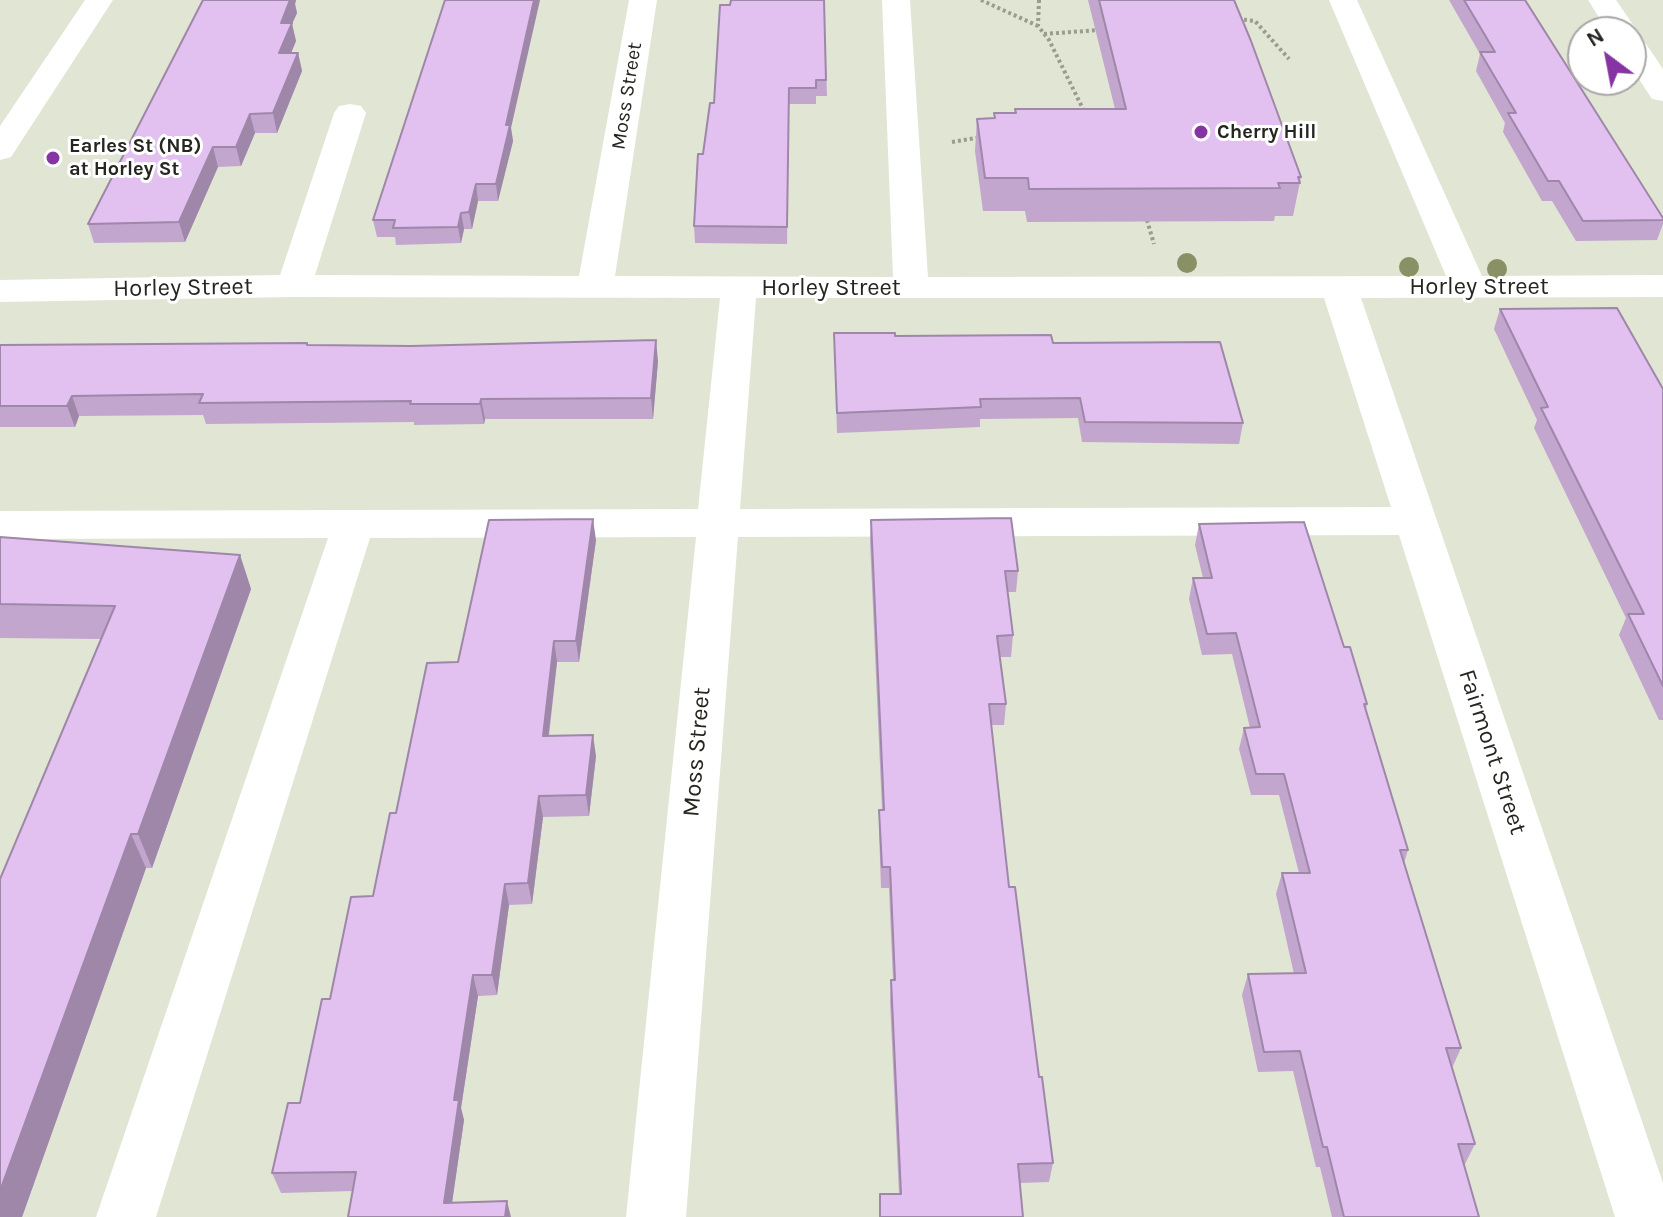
<!DOCTYPE html>
<style>
body{margin:0}
#map{position:relative;width:1663px;height:1217px;overflow:hidden;background:#e1e5d3;font-family:Karla,sans-serif}
canvas{display:block}
.north{position:absolute;left:1567px;top:16px;width:80px;height:80px;box-sizing:border-box;background:#fff;border:2px solid #a8a8a6;border-radius:50%;rotate:328deg;font-size:22px;font-weight:700;line-height:32px;text-align:center;color:#252620}
.north::after{content:'';display:block;margin:auto;width:28px;height:36px;background:#8634a3;clip-path:polygon(50% 0,100% 100%,50% 72%,0 100%)}
</style>
<div id="map">
<canvas width="1663" height="1217"></canvas>
<div class="north">N</div>
</div>
<script>
const c = document.querySelector('canvas').getContext('2d');
c.lineJoin = 'round';
const toPath = rows => new Path2D(rows.map(r => 'M' + r).join(''));
function strokePath(path, color, width, dash) { c.strokeStyle = color; c.lineWidth = width; c.lineCap = dash ? 'butt' : 'round'; c.setLineDash(dash || []); c.stroke(path); }
function paint(path, color) { c.fillStyle = color; c.fill(path, 'evenodd'); }
function write(font, color, halo, rows, align = 'center') {
  c.font = font + ' Karla,sans-serif'; c.lineWidth = 6; c.setLineDash([]); c.textBaseline = 'middle'; c.strokeStyle = halo; c.fillStyle = color; for (const [text, x, y, turn = 0] of rows) {
    c.save(); c.translate(x, y); c.rotate((+turn || 0) * Math.PI / 180); c.textAlign = isNaN(turn) ? turn : align; if (halo) c.strokeText(text, 0, 0); c.fillText(text, 0, 0); c.restore();
  }
}
const path = toPath([
 [981,0,1038,26],
 [1039,0,1038,26,1049,40,1084,111,1080,113],
 [1238,19,1255,21,1289,59],
 [1044,34,1099,30],
 [952,142,982,137],
 [1147,220,1154,244]
]);
const minor = toPath([
 [85,0,113,0,11,157,0,160,0,126,85,0],
 [629,0,657,0,615,276,893,277,882,0,910,0,928,277,1446,276,1329,0,1357,0,1482,276,1663,275,1663,297,1361,298,1663,1183,1663,1217,1615,1217,1399,535,738,537,686,1217,626,1217,696,537,370,538,156,1217,96,1217,328,538,0,539,0,511,698,509,720,298,294,297,0,302,0,280,280,275,334,113,339,106,350,104,361,106,366,113,315,275,579,276,629,0],
 [756,298,1324,298,1391,507,740,509,756,298],
 [1588,0,1616,0,1638,32,1635,36,1642,38,1663,69,1663,101,1652,99,1631,67,1631,32,1608,32,1588,0]
]);
const trees = [
 [1187,263],
 [1409,267],
 [1497,269]
];
const wall = toPath([
 [203,0,296,0,295,4,297,13,292,24,296,41,291,53,298,53,302,71,277,133,255,133,241,166,218,167,185,242,94,243,88,224],
 [824,0,827,96,816,96,816,104,789,104,787,244,695,243,694,226,703,154],
 [1088,0,1234,0,1301,177,1293,216,1275,216,1274,221,1027,222,1025,211,983,211,975,151,977,119,994,118,994,113,1015,113,1015,109,1115,109],
 [1449,0,1525,0,1663,218,1663,224,1657,240,1576,241,1552,201,1542,201,1503,132,1505,123,1476,71,1480,54],
 [511,128,513,141,498,201,478,201,472,229,464,229,461,243,396,245,395,237,377,237,373,220],
 [1500,309,1663,389,1663,720,1659,720,1619,635,1626,618,1534,428,1537,420,1494,329],
 [834,333,1053,343,1243,423,1239,444,1082,442,1078,418,980,419,980,427,837,433],
 [307,343,308,345,658,361,653,419,485,419,484,424,414,425,414,422,206,424,203,415,79,416,75,427,0,427,0,345],
 [871,520,1018,571,1016,592,1008,592,1013,635,1011,657,1000,657,1006,704,1004,725,991,725,1009,887,1053,1163,1049,1182,1020,1183,1023,1217,879,1217,880,1194,899,1194,890,1001,891,980,893,980,889,888,881,888,879,831,879,810,882,810,870,541],
 [1199,524,1344,647,1367,704,1366,709,1408,850,1404,863,1461,1048,1452,1068,1475,1144,1465,1164,1463,1164,1479,1217,1332,1217,1320,1167,1316,1167,1293,1071,1258,1072,1242,995,1248,974,1294,974,1276,894,1282,873,1299,873,1279,795,1251,795,1239,749,1244,728,1250,728,1232,654,1202,655,1189,599,1193,578,1203,578,1195,545],
 [0,537,240,555,251,589,152,868,146,868,22,1217,101,639,0,638],
 [596,540,579,662,557,662,549,736,596,756,589,816,543,817,532,904,509,905,497,995,478,996,461,1108,464,1120,452,1202,511,1217,353,1191,281,1193,272,1173,300,1103,330,999,373,896,396,813,458,662]
]);
const shadedWall = toPath([
 [288,0,296,0,295,4,297,13,292,24,296,41,283,72,279,53,281,23],
 [534,0,540,0,511,128,513,141,498,201,496,184,506,125],
 [298,53,302,71,277,133,273,113],
 [250,114,255,133,241,166,236,147],
 [213,147,218,167,185,242,179,222],
 [476,184,478,201,472,229,469,212],
 [461,213,464,229,461,243,458,227],
 [656,340,658,361,653,419,651,398],
 [72,396,79,416,75,427,67,406],
 [481,399,485,419,484,424,480,404],
 [593,519,596,540,579,662,576,641],
 [240,555,251,589,152,868,138,834],
 [554,641,557,662,546,757,543,736],
 [593,735,596,756,589,816,586,795],
 [539,796,543,817,532,904,528,883],
 [131,834,146,868,22,1217,0,1217,0,1191],
 [505,884,509,905,497,995,492,975],
 [473,975,478,996,461,1108,464,1120,450,1217,444,1203,454,1100],
 [507,1201,511,1217,505,1217]
]);
const building = toPath([
 [203,0,290,0,281,23,292,23,279,53,298,53,273,113,250,114,236,147,213,147,179,222,88,224,203,0],
 [445,0,534,0,506,125,510,125,496,184,476,184,469,212,461,213,458,227,393,228,395,220,373,220,445,0],
 [731,0,824,0,826,80,816,80,816,88,789,88,787,227,694,226,698,154,703,154,710,103,714,103,720,5,730,5,731,0],
 [1099,0,1234,0,1251,41,1301,177,1298,177,1300,183,1278,183,1280,188,1029,189,1028,178,985,178,977,119,995,118,994,113,1016,113,1015,109,1126,109,1099,0],
 [1464,0,1525,0,1663,218,1663,220,1583,221,1559,181,1548,181,1508,113,1516,113,1480,52,1495,52,1464,0],
 [1617,308,1663,389,1663,686,1628,614,1644,614,1541,408,1548,407,1500,309,1617,308],
 [834,333,895,333,895,336,1051,335,1053,343,1220,342,1243,423,1085,422,1080,398,980,399,981,407,837,413,834,333],
 [656,340,651,398,481,399,480,404,410,404,411,401,199,403,203,394,72,396,67,406,0,406,0,345,307,343,307,345,411,346,656,340],
 [1011,518,1018,571,1005,571,1013,635,997,636,1006,704,989,704,1009,887,1015,887,1039,1077,1042,1077,1053,1163,1018,1164,1023,1217,880,1217,880,1194,901,1194,891,980,895,980,890,867,882,867,879,810,884,810,871,520,1011,518],
 [593,519,576,641,554,641,543,736,593,735,586,795,539,796,528,883,505,884,492,975,473,975,454,1100,459,1100,444,1203,507,1201,505,1217,348,1217,356,1172,272,1173,288,1103,300,1103,322,999,330,999,351,897,373,896,390,813,396,813,427,663,458,662,489,520,593,519],
 [1304,522,1344,647,1350,647,1367,704,1364,704,1408,850,1400,850,1461,1048,1446,1048,1475,1144,1458,1144,1479,1217,1344,1217,1327,1147,1323,1147,1300,1051,1264,1052,1248,974,1306,973,1282,873,1310,873,1284,774,1256,774,1244,728,1260,727,1236,633,1207,634,1193,578,1212,578,1199,524,1304,522],
 [0,537,240,555,138,834,131,834,0,1191,0,879,115,606,0,604,0,537]
]);
const markers = [
 [1201,132,8,"#8634a3"],
 [53,158,8,"#8634a3"]
];
const farStreetnames = [
 ["Moss Street",627,96,-81]
];
const farPoinames = [
 ["Cherry Hill",1217,132],
 ["Earles St (NB)",69,146],
 ["at Horley St",69,169]
];
const streetNames = [
 ["Horley Street",1479,287],
 ["Horley Street",183,288,-1],
 ["Horley Street",831,288],
 ["Moss Street",697,752,-85],
 ["Fairmont Street",1492,752,72]
];
strokePath(path, '#999c8e', 4, [3, 3]);
paint(minor, '#fff');
c.fillStyle = '#899066';
for (const [x, y] of trees) { c.beginPath(); c.arc(x, y, 10, 0, 2 * Math.PI); c.fill(); }
paint(wall, '#c2a6ce');
paint(shadedWall, '#9e87a8');
paint(building, '#e2c1f0');
strokePath(building, '#9e87a8', 2);
for (const [x, y, r, color] of markers) { const dot = new Path2D(); dot.arc(x, y, r, 0, 2 * Math.PI); c.fillStyle = color; c.fill(dot); strokePath(dot, '#fff', 3); }
write('20px', '#252620', '#fff', farStreetnames);
write('bold 20px', '#252620', '#fff', farPoinames, 'left');
write('24px', '#252620', '#fff', streetNames);
</script>
